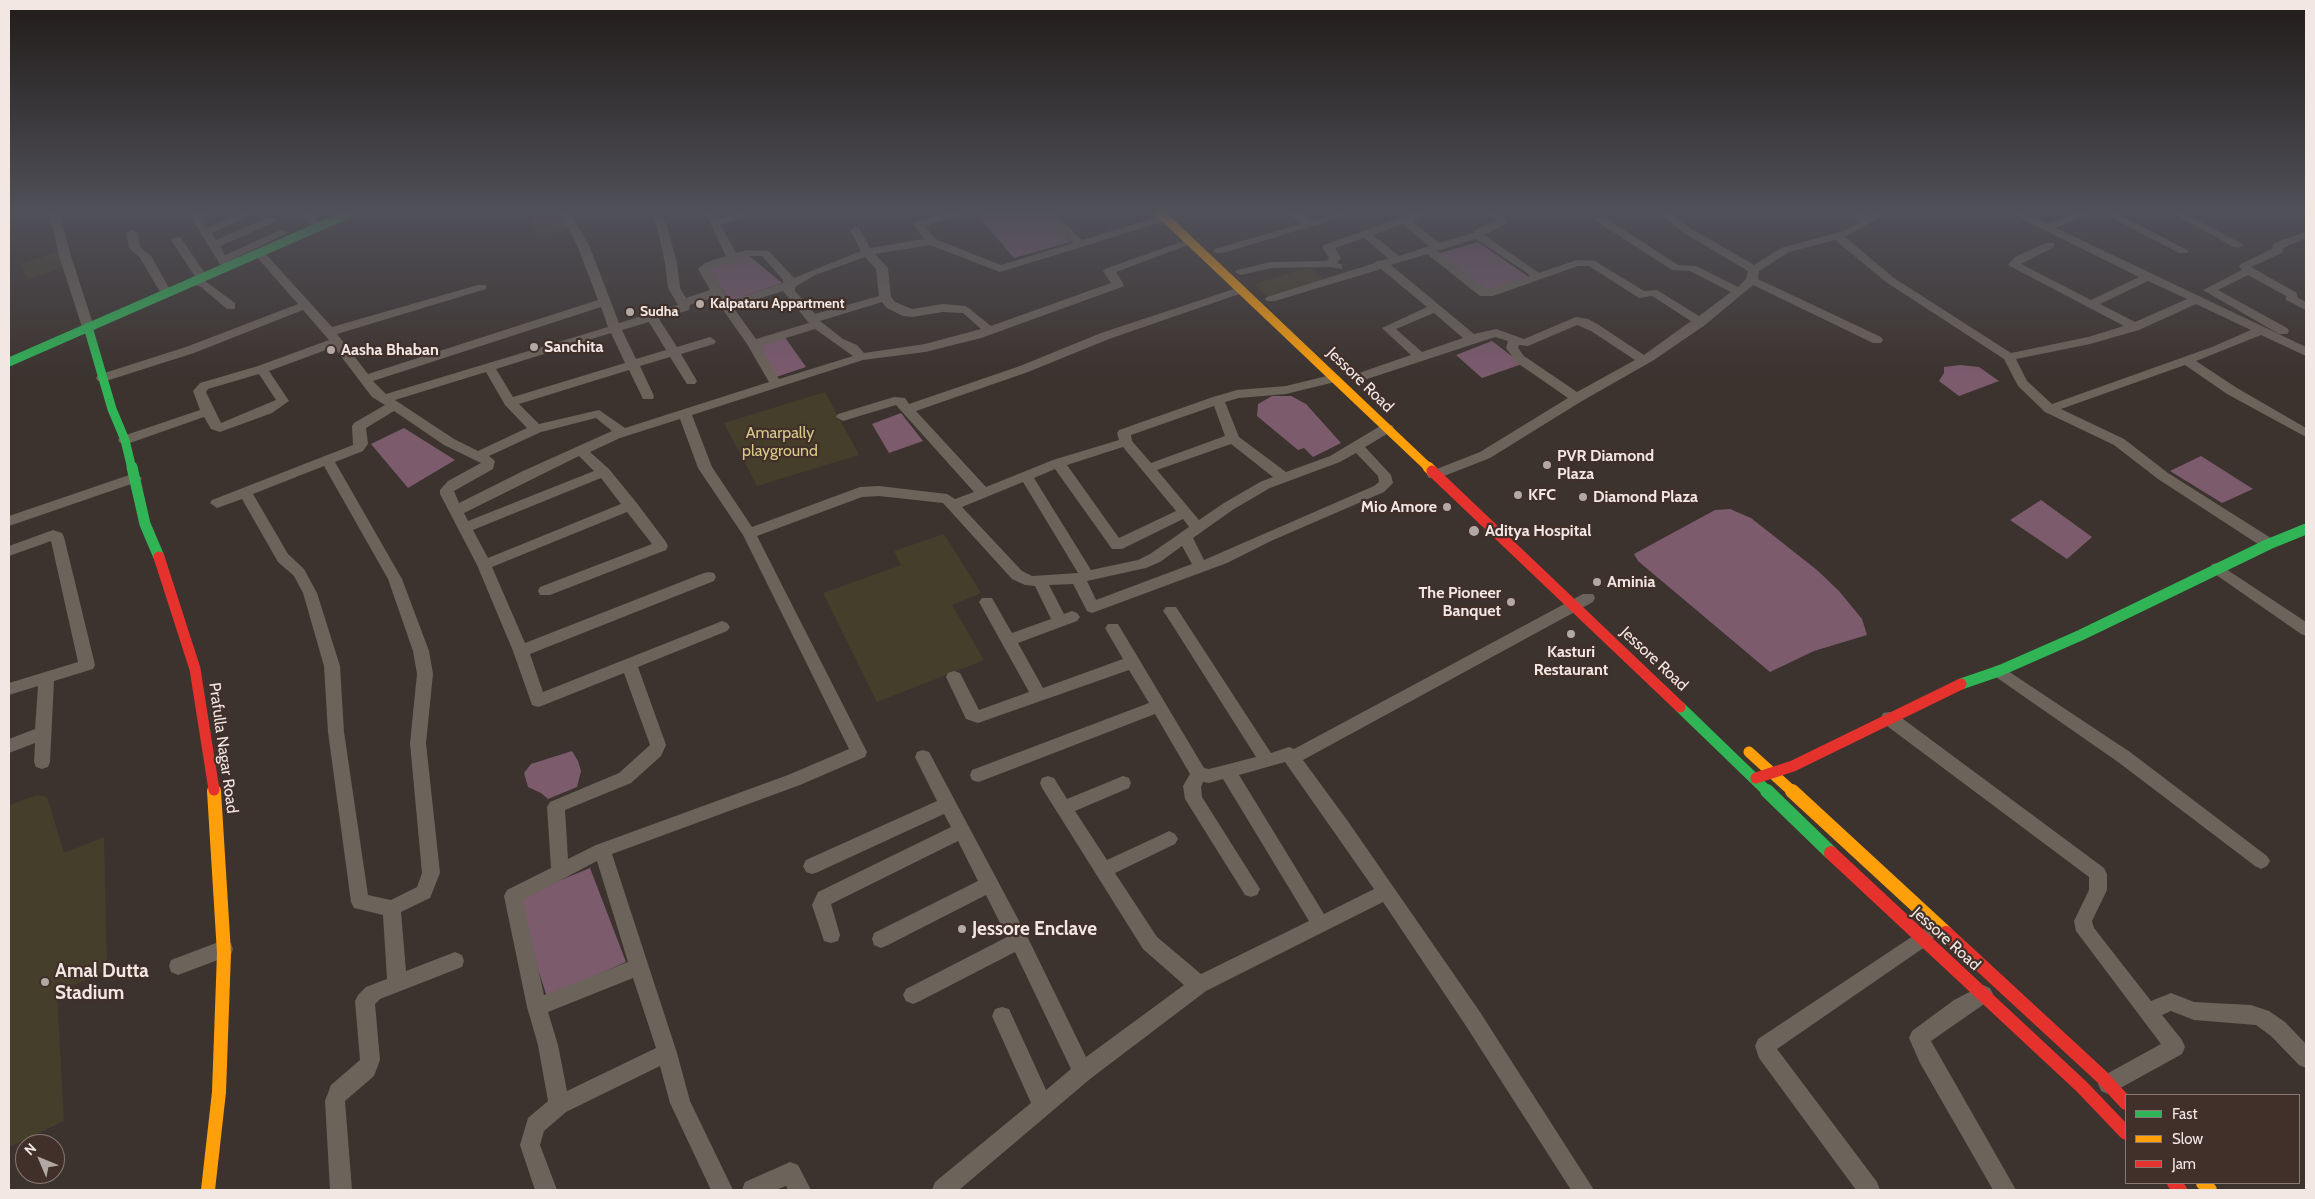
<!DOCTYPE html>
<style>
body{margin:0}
#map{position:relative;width:2315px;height:1199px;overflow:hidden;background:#3c332f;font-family:Cabin,sans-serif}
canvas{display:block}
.frame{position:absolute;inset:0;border:10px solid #f2e7e3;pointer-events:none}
.legend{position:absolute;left:2125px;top:1094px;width:175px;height:90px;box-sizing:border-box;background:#41302a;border:1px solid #887974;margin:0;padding:6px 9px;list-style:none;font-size:15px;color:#f2e7e3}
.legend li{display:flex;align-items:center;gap:10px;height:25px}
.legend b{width:25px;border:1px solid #887974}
.north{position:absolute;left:15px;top:1134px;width:50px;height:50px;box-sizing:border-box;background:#41302a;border:1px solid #887974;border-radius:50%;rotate:315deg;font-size:14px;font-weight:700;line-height:20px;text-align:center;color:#f2e7e3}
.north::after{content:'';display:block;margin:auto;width:18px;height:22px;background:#b2a8a4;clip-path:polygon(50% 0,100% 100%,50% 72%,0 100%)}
</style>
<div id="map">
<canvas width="2315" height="1199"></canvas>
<div class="frame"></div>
<ul class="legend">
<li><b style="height:6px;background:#30b455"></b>Fast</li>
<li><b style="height:6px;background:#ff9f0a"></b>Slow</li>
<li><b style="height:6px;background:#e5322d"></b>Jam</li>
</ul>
<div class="north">N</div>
</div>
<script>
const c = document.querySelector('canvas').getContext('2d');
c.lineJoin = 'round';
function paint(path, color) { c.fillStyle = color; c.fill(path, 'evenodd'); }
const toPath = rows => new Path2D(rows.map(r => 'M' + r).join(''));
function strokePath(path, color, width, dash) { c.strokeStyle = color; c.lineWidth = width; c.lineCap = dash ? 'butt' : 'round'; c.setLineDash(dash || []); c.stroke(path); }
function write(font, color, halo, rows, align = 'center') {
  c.font = font + ' Cabin,sans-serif'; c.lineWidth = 4.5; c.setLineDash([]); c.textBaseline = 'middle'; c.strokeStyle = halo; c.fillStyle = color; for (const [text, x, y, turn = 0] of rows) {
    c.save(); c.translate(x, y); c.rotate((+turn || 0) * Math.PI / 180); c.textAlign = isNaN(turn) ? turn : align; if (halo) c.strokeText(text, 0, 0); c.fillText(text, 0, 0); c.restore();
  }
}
const green = toPath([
 [431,211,484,211,438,222,430,215],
 [561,211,574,227,538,236,531,219],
 [60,251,64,267,29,279,24,273,21,264],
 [1310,267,1325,280,1269,298,1254,284],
 [825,392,859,455,757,486,724,423],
 [944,534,981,593,952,605,984,660,877,702,823,593,901,565,894,551],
 [37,795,47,797,64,853,104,837,107,970,57,993,64,1121,9,1147,9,805]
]);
const water = toPath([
 [996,211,1044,211,1071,242,1014,258,978,216],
 [1478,242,1529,277,1485,293,1437,254],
 [747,254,782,283,730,301,707,268],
 [784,336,806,367,773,378,754,345],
 [1492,341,1522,364,1482,378,1456,355],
 [1960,365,1979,367,1999,381,1959,396,1939,381,1944,373,1944,367],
 [1272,396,1291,396,1306,404,1341,443,1313,457,1304,448,1298,450,1257,416,1258,404],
 [901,413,923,441,889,453,872,424],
 [404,428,455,460,408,488,371,444],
 [2201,456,2253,489,2222,503,2170,471],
 [2041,500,2092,537,2067,559,2010,520],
 [1730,509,1751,518,1817,570,1839,591,1862,619,1867,635,1814,651,1770,672,1638,561,1634,554,1715,510],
 [572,751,578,761,581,771,577,787,548,799,541,793,528,787,524,773,531,764],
 [590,868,626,962,547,997,515,899]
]);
const street = toPath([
 [49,211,59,211,71,256,94,327,92,330,84,330,82,327,59,256,49,211],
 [183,211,197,213,217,211,202,218,208,227,245,211,259,211,212,233,216,240,267,218,275,218,275,222,220,246,225,255,278,231,282,230,288,233,229,261,233,267,227,270,223,269,192,219,183,211],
 [299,211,310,211,323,228,322,230,314,230,299,211],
 [559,211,569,211,589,245,619,323,678,305,668,288,665,263,657,227,650,211,660,211,667,227,677,263,680,288,686,298,710,290,698,269,705,263,726,256,704,211,714,211,718,219,743,211,760,211,721,225,736,253,747,250,769,251,794,278,861,251,850,230,855,227,859,228,870,248,924,239,913,224,914,222,953,211,970,211,925,226,935,239,1001,265,1073,243,1041,211,1052,211,1082,240,1161,216,1169,216,1169,220,1000,272,930,245,875,254,888,268,891,297,895,302,912,309,943,304,966,306,991,326,1111,283,1103,271,1105,269,1186,240,1194,240,1196,242,1116,272,1124,285,1122,287,981,338,925,352,863,360,692,415,712,467,752,527,860,487,879,486,947,494,955,499,974,492,896,405,843,421,836,417,838,414,894,397,905,398,909,404,1020,366,1101,333,1237,288,1245,288,1245,292,1109,339,1028,372,916,411,986,487,1053,460,1119,440,1117,433,1119,430,1213,397,1237,390,1286,386,1335,374,1341,378,1339,381,1286,394,1239,398,1225,402,1239,437,1286,472,1330,456,1382,425,1392,425,1394,428,1392,431,1365,447,1391,475,1393,483,1384,492,1271,541,1227,563,1092,613,1087,611,1073,584,1049,585,1064,614,1072,611,1077,613,1080,617,1077,621,1018,643,1043,688,1123,659,1105,628,1108,624,1118,624,1204,768,1209,769,1256,757,1166,615,1163,611,1166,607,1176,607,1271,753,1289,747,1294,749,1583,594,1593,594,1595,598,1593,602,1303,760,1347,820,1480,1012,1594,1190,1571,1190,1466,1026,1383,902,1206,991,1090,1079,959,1190,932,1190,935,1182,1031,1103,992,1016,995,1009,1002,1007,1009,1009,1046,1090,1071,1069,1015,952,920,1001,913,1004,906,1001,903,995,906,989,1007,937,986,895,888,945,881,948,874,945,872,939,874,933,978,881,958,841,831,904,840,935,838,941,831,943,824,941,812,905,818,892,951,827,944,814,818,872,812,874,806,872,803,866,806,860,937,801,915,757,917,752,923,750,929,752,1026,934,1086,1057,1184,985,1143,949,1042,788,1040,783,1042,778,1048,776,1054,778,1067,799,1123,776,1129,778,1131,783,1129,788,1075,811,1107,860,1163,834,1169,831,1175,834,1178,839,1175,844,1115,873,1157,937,1201,974,1309,921,1223,779,1209,783,1203,782,1201,787,1202,797,1260,889,1257,895,1251,897,1245,895,1185,799,1183,786,1190,774,1155,714,984,780,978,782,972,780,970,775,972,770,1149,703,1129,670,978,723,966,719,946,677,948,673,954,671,960,673,979,710,1029,692,979,602,982,598,992,598,1012,633,1051,619,1035,586,1025,585,1012,579,943,503,879,496,862,497,757,536,867,752,865,757,800,785,612,854,677,1053,690,1101,733,1190,711,1190,670,1103,660,1066,566,1112,544,1131,540,1145,557,1190,535,1190,520,1145,528,1118,548,1101,538,1045,527,1007,504,896,507,890,551,868,547,807,550,802,619,773,650,745,624,673,544,705,538,707,532,705,513,651,477,565,440,494,440,490,448,481,481,463,444,445,394,411,366,428,368,444,363,451,335,462,402,579,429,651,433,674,426,743,440,873,430,898,401,912,406,971,455,952,462,955,464,961,462,967,380,999,375,1004,380,1060,374,1076,345,1101,352,1190,330,1190,325,1101,331,1085,360,1060,355,1001,358,995,366,987,387,979,383,915,354,908,351,902,328,732,324,666,303,593,294,576,278,562,242,499,217,508,210,503,212,500,353,445,352,426,354,423,385,405,372,397,334,347,269,371,289,401,272,413,220,432,211,429,204,417,130,443,120,443,118,440,120,437,200,410,193,391,200,383,258,366,329,340,303,310,194,353,106,381,98,381,96,378,98,375,186,347,298,304,255,255,253,253,259,250,263,251,332,327,478,285,486,285,486,289,337,334,368,374,598,300,577,245,559,211],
 [748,256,762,256,783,280,783,283,729,301,710,270,748,256],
 [865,257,876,269,879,296,815,314,795,291,795,287,815,275,865,257],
 [783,291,809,323,756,339,733,307,783,291],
 [714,297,747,344,769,382,625,428,599,410,539,424,519,404,629,370,643,399,653,399,654,396,640,366,670,357,687,384,695,384,697,381,681,354,714,344,716,341,710,337,677,347,659,319,689,310,690,305,714,297],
 [882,302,887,308,903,316,912,317,943,312,963,313,981,329,925,344,864,353,857,345,843,339,820,321,882,302],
 [601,307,608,327,386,394,373,381,601,307],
 [649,322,666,350,636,359,622,330,649,322],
 [815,329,853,356,779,379,760,346,815,329],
 [611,333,625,363,513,397,496,369,611,333],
 [486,372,505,405,527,428,478,451,454,439,395,400,486,372],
 [259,374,276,400,221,423,206,392,208,389,259,374],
 [1214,406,1225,436,1151,463,1132,441,1131,435,1214,406],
 [596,418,612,431,523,471,459,503,454,491,493,469,495,461,489,456,541,432,596,418],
 [680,419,698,468,743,535,849,749,788,775,596,845,568,859,565,810,631,783,661,756,666,745,638,667,727,631,730,627,727,623,722,621,717,623,543,692,530,654,714,581,716,577,714,573,709,572,704,573,525,643,492,567,627,512,652,544,540,587,538,591,540,595,550,595,666,550,668,546,666,542,636,502,609,469,590,452,620,438,680,419],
 [1231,444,1273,477,1260,482,1224,503,1199,520,1157,470,1231,444],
 [1123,447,1176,511,1119,538,1067,465,1123,447],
 [1356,453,1378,476,1379,482,1374,486,1204,560,1193,538,1234,509,1270,488,1340,462,1356,453],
 [579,456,594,471,468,521,464,513,579,456],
 [324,466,388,579,413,651,417,674,410,743,422,873,417,887,391,900,368,895,344,732,340,666,317,593,304,569,288,554,253,494,324,466],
 [1055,469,1112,549,1122,549,1183,519,1189,527,1150,554,1138,560,1091,570,1034,478,1055,469],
 [601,478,621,504,488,558,473,530,601,478],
 [1023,482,1078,573,1032,576,1022,571,962,507,1023,482],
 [1182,546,1192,564,1096,600,1087,581,1146,568,1160,562,1182,546],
 [1285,762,1374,889,1324,914,1239,775,1285,762],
 [597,861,628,962,544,995,523,900,597,861],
 [633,978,656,1048,567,1091,558,1045,548,1012,633,978],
 [1286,211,1298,211,1311,221,1345,211,1362,211,1223,253,1215,253,1213,251,1215,249,1301,224,1286,211],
 [1419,211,1434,211,1412,221,1439,243,1473,233,1477,229,1496,221,1484,211,1496,211,1505,217,1507,223,1484,235,1539,273,1577,260,1595,261,1644,291,1657,290,1699,316,1731,292,1690,271,1672,270,1596,221,1596,217,1604,217,1678,265,1696,266,1738,287,1746,279,1748,271,1684,233,1656,211,1668,211,1692,229,1754,265,1781,248,1844,231,1861,221,1844,211,1857,211,1869,217,1878,211,1891,211,1845,237,1894,278,2011,353,2088,337,2124,326,2008,265,2015,257,2046,243,2054,243,2054,247,2021,264,2091,300,2139,277,2006,211,2020,211,2047,224,2081,211,2096,211,2056,228,2306,347,2306,356,2261,335,2196,361,2237,388,2306,428,2306,437,2227,394,2185,365,2061,409,2124,439,2168,473,2274,540,2276,544,2269,549,2264,548,2158,479,2114,445,2045,412,2018,386,2004,359,1886,282,1835,240,1789,252,1759,271,1758,279,1881,337,1883,340,1881,343,1873,343,1753,285,1705,325,1654,360,1582,401,1490,458,1439,478,1429,478,1427,475,1429,472,1480,452,1568,398,1516,362,1506,348,1508,341,1495,337,1361,381,1353,381,1351,378,1353,375,1411,355,1382,328,1427,307,1381,269,1275,301,1267,301,1265,299,1267,297,1375,263,1377,261,1389,259,1364,238,1335,248,1341,258,1337,263,1342,265,1342,269,1329,267,1271,268,1241,275,1235,272,1237,270,1271,262,1327,261,1329,258,1322,247,1324,245,1419,211],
 [1403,224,1429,246,1399,256,1373,235,1403,224],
 [1476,239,1527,273,1530,276,1487,290,1437,251,1476,239],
 [1427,254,1480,296,1493,296,1578,266,1589,266,1639,298,1652,296,1691,321,1644,355,1599,325,1588,319,1576,317,1524,339,1496,329,1474,334,1391,265,1427,254],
 [2148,281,2187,299,2135,322,2100,304,2148,281],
 [2196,304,2251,330,2212,347,2052,404,2027,381,2016,359,2090,344,2139,330,2196,304],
 [1434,313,1463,338,1422,352,1396,329,1434,313],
 [1577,325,1591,331,1635,360,1577,392,1524,356,1518,348,1519,345,1528,346,1577,325],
 [2099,211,2112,211,2189,251,2187,253,2179,253,2099,211],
 [2168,211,2181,211,2244,245,2238,248,2234,247,2168,211],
 [132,230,138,233,140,247,151,256,172,293,170,295,162,295,140,258,129,248,126,233,132,230],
 [2306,231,2306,238,2283,248,2282,253,2251,267,2297,293,2297,297,2306,302,2306,310,2286,300,2286,296,2248,275,2218,290,2287,328,2289,331,2287,334,2279,334,2203,290,2242,270,2239,266,2241,264,2272,249,2273,244,2306,231],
 [177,237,181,238,208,278,205,281,235,303,235,309,227,309,201,287,191,283,191,279,196,278,171,240,177,237],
 [135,473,142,478,140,481,9,526,9,516,135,473],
 [53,530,62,533,64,537,95,665,93,669,54,681,50,762,48,767,42,769,36,767,34,762,35,743,9,753,9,739,35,729,38,686,9,695,9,683,78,662,51,541,9,556,9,546,53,530],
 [2217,563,2306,622,2306,636,2301,634,2212,572,2210,568,2212,564,2217,563],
 [1999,665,2130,752,2267,856,2270,861,2267,866,2261,869,2255,866,2118,762,1993,675,1991,671,1993,667,1999,665],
 [1889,712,1895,713,2104,868,2107,874,2107,890,2092,921,2094,928,2151,1001,2171,993,2194,1002,2251,1005,2269,1011,2285,1022,2306,1044,2306,1068,2299,1065,2271,1036,2256,1025,2194,1020,2171,1011,2162,1015,2182,1040,2185,1047,2182,1054,2115,1091,2108,1094,2101,1091,2098,1084,2101,1077,2161,1044,2076,931,2074,921,2089,890,2089,877,1883,723,1881,718,1883,713,1889,712],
 [1925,928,1932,930,1934,936,1932,942,1777,1049,1877,1182,1880,1190,1856,1190,1759,1058,1755,1046,1758,1039,1925,928],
 [224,940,231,943,233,949,231,955,178,975,171,972,169,966,171,960,224,940],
 [1983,985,1990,988,1993,994,1990,1000,1931,1041,2016,1190,1993,1190,1920,1063,1909,1038,1912,1031,1954,1000,1983,985],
 [790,1162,798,1165,811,1190,788,1190,786,1186,776,1190,742,1190,745,1182,790,1162]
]);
const fastFar2 = toPath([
 [88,327,112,409,125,440,132,469],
 [9,362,355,211]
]);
const fastFar1 = toPath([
 [132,467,145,524,159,557],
 [1961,684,1999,671,2081,635,2269,544,2306,529],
 [1680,707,1768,792]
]);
const fast = toPath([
 [1767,791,1831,853]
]);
const slowFar2 = toPath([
 [1158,211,1430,469]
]);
const slowFar1 = toPath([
 [1428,467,1432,471],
 [1749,752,1793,792],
 [214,790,214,792]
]);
const slow = toPath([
 [1792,791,1946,933],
 [2203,1183,2210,1190],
 [208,1190,219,1092,224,953,214,791]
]);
const jamFar1 = toPath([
 [1432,471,1680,707],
 [159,557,195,669,214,790],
 [1756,778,1793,766,1961,684]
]);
const jam = toPath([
 [1831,853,2082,1087,2126,1133],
 [1946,933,2102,1077,2126,1103],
 [2174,1183,2180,1190]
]);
const markers = [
 [700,304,5,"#b2a8a4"],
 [630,312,5,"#b2a8a4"],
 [534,347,5,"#b2a8a4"],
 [331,350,5,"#b2a8a4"],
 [1547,465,5,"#b2a8a4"],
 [1518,495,5,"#b2a8a4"],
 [1583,497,5,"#b2a8a4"],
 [1447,507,5,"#b2a8a4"],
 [1474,531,6,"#b2a8a4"],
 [1597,582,5,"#b2a8a4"],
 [1511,602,5,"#b2a8a4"],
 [1571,634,5,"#b2a8a4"],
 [962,929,5,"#b2a8a4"],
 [45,982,5,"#b2a8a4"]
];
const farPoinames = [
 ["Kalpataru Appartment",710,304],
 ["Sudha",640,312]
];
const poiNames = [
 ["Sanchita",544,347],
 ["Aasha Bhaban",341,350],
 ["PVR Diamond",1557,456],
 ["Plaza",1557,474],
 ["KFC",1528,495],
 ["Diamond Plaza",1593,497],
 ["Mio Amore",1437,507,"right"],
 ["Aditya Hospital",1485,531],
 ["Aminia",1607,582],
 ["The Pioneer",1501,593,"right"],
 ["Banquet",1501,611,"right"],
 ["Kasturi",1571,652,"center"],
 ["Restaurant",1571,670,"center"]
];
const streetNames = [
 ["Jessore Road",1360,380,44],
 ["Jessore Road",1654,659,43],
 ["Prafulla Nagar Road",223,748,82],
 ["Jessore Road",1946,939,42]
];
const parkNames = [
 ["Amarpally",780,433],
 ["playground",780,451]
];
const nearPoinames = [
 ["Jessore Enclave",972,929],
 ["Amal Dutta",55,971],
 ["Stadium",55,993]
];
paint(green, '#453e2a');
paint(water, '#7c5b6d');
paint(street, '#6c635a');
strokePath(fastFar2, '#30b455', 9);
strokePath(fastFar1, '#30b455', 11);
strokePath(fast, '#30b455', 14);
strokePath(slowFar2, '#ff9f0a', 9);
strokePath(slowFar1, '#ff9f0a', 11);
strokePath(slow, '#ff9f0a', 14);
strokePath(jamFar1, '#e5322d', 11);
strokePath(jam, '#e5322d', 14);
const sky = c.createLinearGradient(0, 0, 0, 379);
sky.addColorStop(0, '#211c1a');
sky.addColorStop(0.56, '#505058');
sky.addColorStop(1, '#50505800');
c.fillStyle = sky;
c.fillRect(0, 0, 2315, 379);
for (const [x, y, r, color] of markers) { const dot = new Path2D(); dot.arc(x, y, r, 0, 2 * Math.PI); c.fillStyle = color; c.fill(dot); strokePath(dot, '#41302a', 2); }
write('bold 14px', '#f2e7e3', '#41302a', farPoinames, 'left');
write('bold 16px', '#f2e7e3', '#41302a', poiNames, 'left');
write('16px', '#f2e7e3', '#41302a', streetNames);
write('16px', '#d9ca8b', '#41302a', parkNames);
write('bold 19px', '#f2e7e3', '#41302a', nearPoinames, 'left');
</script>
